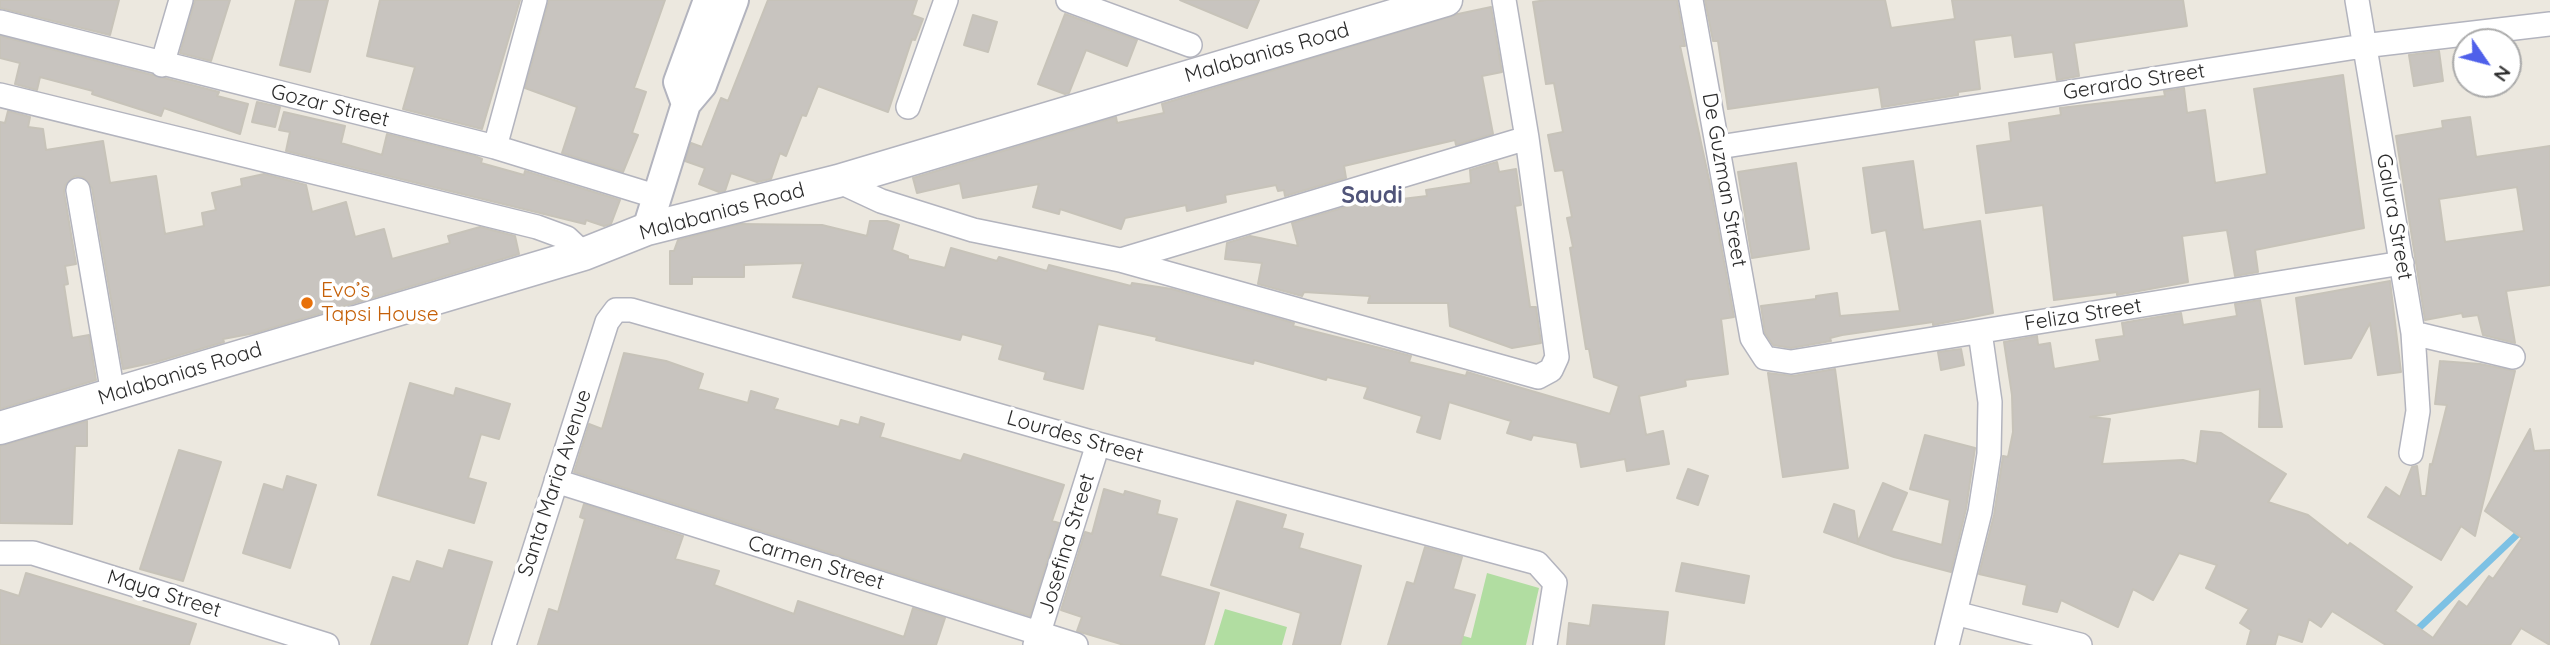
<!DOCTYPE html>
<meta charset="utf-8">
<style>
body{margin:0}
#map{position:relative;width:2550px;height:645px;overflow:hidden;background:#ece8df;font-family:Quicksand,sans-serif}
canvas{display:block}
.north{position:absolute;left:2452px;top:28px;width:70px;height:70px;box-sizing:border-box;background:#fff;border:2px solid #ababab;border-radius:50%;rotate:125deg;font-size:19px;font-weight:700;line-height:28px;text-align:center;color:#2c2c2c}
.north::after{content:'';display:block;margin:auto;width:24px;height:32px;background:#4f60ea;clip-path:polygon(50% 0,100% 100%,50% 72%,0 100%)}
</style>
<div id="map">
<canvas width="2550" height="645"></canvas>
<div class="north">N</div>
</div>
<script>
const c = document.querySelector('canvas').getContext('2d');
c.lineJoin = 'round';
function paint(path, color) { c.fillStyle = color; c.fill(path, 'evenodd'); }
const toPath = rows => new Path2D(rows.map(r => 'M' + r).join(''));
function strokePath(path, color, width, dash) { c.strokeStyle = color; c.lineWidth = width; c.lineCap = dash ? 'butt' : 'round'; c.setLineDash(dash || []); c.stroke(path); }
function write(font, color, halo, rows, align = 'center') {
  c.font = font + ' Quicksand,sans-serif'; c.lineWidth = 7; c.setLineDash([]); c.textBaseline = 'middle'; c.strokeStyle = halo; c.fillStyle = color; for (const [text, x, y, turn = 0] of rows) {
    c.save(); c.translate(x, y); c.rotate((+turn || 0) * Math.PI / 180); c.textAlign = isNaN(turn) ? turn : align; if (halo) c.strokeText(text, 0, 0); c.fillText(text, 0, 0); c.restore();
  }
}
const green = toPath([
 [1487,573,1539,588,1526,645,1450,645,1446,631,1471,638],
 [1225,609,1287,627,1282,645,1214,645]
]);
const stream = toPath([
 [2401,645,2523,529]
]);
const building = toPath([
 [0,0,119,0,110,35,0,8,0,0],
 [195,0,230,0,211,61,180,53,195,0],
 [296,0,328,0,310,72,280,65,296,0],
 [380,0,520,0,482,129,403,109,415,67,367,56,380,0],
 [549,0,665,0,634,88,646,92,632,133,638,135,623,172,562,153,577,107,525,88,549,0],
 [768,0,917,0,912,15,923,19,915,40,912,39,888,112,818,86,806,116,802,115,786,156,780,153,771,179,757,182,731,173,725,191,719,192,699,184,705,168,685,161,691,143,702,147,721,98,728,101,768,0],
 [1180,0,1259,0,1247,28,1180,0],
 [1546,0,1677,0,1685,46,1680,46,1710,184,1734,317,1721,319,1728,374,1685,380,1686,386,1639,396,1646,435,1663,431,1669,464,1627,471,1625,459,1581,467,1577,443,1533,435,1531,440,1507,433,1511,421,1449,402,1440,439,1417,432,1422,416,1364,398,1368,387,1327,377,1326,380,1254,360,1253,364,1156,340,1157,337,1098,324,1083,389,1044,379,1046,372,999,359,1003,345,962,334,960,340,793,297,803,263,744,265,744,277,692,277,692,284,670,284,670,251,674,251,678,240,740,224,822,225,867,236,870,221,887,221,899,225,892,250,908,256,908,259,945,268,951,248,997,261,999,257,1047,271,1049,265,1131,286,1132,283,1172,289,1294,323,1293,326,1396,352,1411,356,1409,362,1466,376,1467,372,1610,414,1619,386,1594,377,1589,349,1586,349,1570,248,1573,247,1567,218,1572,217,1563,170,1555,171,1548,135,1563,132,1554,83,1546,84,1533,2,1546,0],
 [1705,0,1885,0,1891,28,1955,19,1952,0,2183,0,2187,26,2074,43,2079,76,2057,80,2053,52,2015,57,2012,35,1974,40,1980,89,1958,92,1958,95,1882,107,1879,87,1728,109,1718,41,1713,41,1705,0],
 [1491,7,1502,72,1482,76,1493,134,1456,145,1455,140,1344,166,1346,178,1285,196,1284,190,1278,191,1276,185,1225,195,1226,202,1187,211,1186,205,1125,218,1121,229,1060,209,1059,214,1033,207,1039,184,963,198,960,183,917,193,913,178,1116,117,1117,123,1164,113,1162,104,1458,14,1491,7],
 [1065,14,1137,40,1127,66,1086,50,1069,93,1065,94,1038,84,1065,14],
 [973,15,997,22,988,52,964,45,973,15],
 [0,36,219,92,217,96,248,104,240,134,164,108,161,116,92,94,93,91,40,77,37,90,15,84,20,63,0,58,0,36],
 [2439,51,2443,81,2414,86,2409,55,2439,51],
 [2343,75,2364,228,2255,250,2258,272,2235,276,2227,230,2182,236,2188,282,2117,295,2117,292,2054,300,2043,205,1986,213,1977,146,2011,141,2009,123,2061,115,2060,108,2165,96,2164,91,2184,88,2187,113,2205,110,2215,183,2267,174,2254,89,2343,75],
 [257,102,280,107,275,127,252,122,257,102],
 [8,111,30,117,28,127,43,129,46,150,103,141,110,183,156,176,165,234,204,226,202,213,216,210,212,193,242,186,241,179,264,174,306,185,312,212,346,202,355,237,384,229,392,259,450,243,448,236,480,227,515,236,519,254,255,333,223,339,224,342,156,362,123,369,92,188,83,177,75,176,65,185,64,192,76,264,65,266,68,284,64,285,72,338,89,335,96,380,0,409,0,122,5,123,8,111],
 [284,112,345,126,341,143,382,155,387,134,475,156,482,159,481,163,524,175,525,171,620,200,611,224,604,226,586,220,585,224,286,151,290,132,279,130,284,112],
 [2470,117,2476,157,2550,146,2550,285,2506,291,2515,343,2483,335,2478,315,2463,317,2462,313,2425,320,2396,136,2443,128,2442,121,2470,117],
 [2517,187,2524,231,2445,242,2439,199,2517,187],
 [1913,161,1923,230,1980,221,1993,313,1933,325,1933,322,1842,335,1830,338,1831,341,1791,348,1773,345,1765,333,1761,306,1816,299,1816,296,1837,293,1840,316,1900,311,1886,230,1872,233,1863,168,1913,161],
 [1497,162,1499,172,1516,169,1521,205,1515,206,1530,307,1536,307,1541,343,1512,348,1450,326,1448,303,1368,303,1370,296,1304,292,1302,296,1258,284,1262,263,1225,259,1227,243,1250,236,1298,246,1292,223,1352,205,1427,196,1426,190,1471,183,1470,170,1497,162],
 [1796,163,1809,249,1752,258,1738,172,1796,163],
 [2390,281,2401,372,2378,375,2370,323,2351,358,2305,364,2296,298,2390,281],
 [2260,300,2282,427,2259,427,2260,389,2090,417,2110,419,2102,464,2183,460,2197,464,2201,431,2221,433,2286,474,2268,502,2308,515,2348,546,2350,543,2412,587,2395,611,2433,638,2459,601,2467,607,2489,576,2493,579,2522,538,2485,511,2530,429,2534,451,2550,450,2550,645,2521,628,2510,645,2386,645,2332,611,2321,627,2309,619,2302,642,2278,634,2275,645,2247,645,2251,630,2240,623,2249,609,2206,588,2217,565,2179,553,2153,600,2133,589,2118,627,2061,600,2057,612,2023,604,2027,585,1979,574,1994,515,2003,456,2008,457,2013,432,2012,395,2004,342,2037,336,2038,345,2050,343,2054,369,2100,361,2096,340,2124,336,2122,323,2181,313,2183,325,2237,316,2235,304,2260,300],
 [1961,349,1964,365,1941,370,1938,352,1961,349],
 [624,353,666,361,703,374,698,389,748,403,751,391,778,399,774,409,839,427,841,420,859,425,861,417,884,424,880,437,961,461,964,454,1064,485,1052,521,1059,523,1030,616,574,472,589,424,602,429,624,353],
 [2440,361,2480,364,2515,371,2475,536,2461,526,2441,560,2368,517,2386,487,2400,497,2412,467,2417,466,2421,496,2426,496,2430,464,2432,465,2447,405,2435,404,2440,361],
 [1835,369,1848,468,1783,477,1768,373,1793,376,1835,369],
 [410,383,454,396,456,388,510,404,499,439,481,434,468,478,486,483,474,523,378,495,410,383],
 [87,421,87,446,75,446,72,524,0,523,0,446,87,421],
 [1925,435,1975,448,1966,509,1951,572,1894,557,1824,532,1834,504,1854,511,1858,542,1883,483,1907,493,1891,531,1942,545,1950,500,1910,489,1925,435],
 [179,450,221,462,183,581,140,569,179,450],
 [1688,469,1708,476,1698,505,1677,498,1688,469],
 [287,476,316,485,290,568,243,553,264,484,283,490,287,476],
 [1104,489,1124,495,1125,491,1160,501,1157,514,1177,519,1160,576,1219,593,1204,645,1124,645,1077,631,1082,617,1061,610,1085,532,1092,534,1104,489],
 [1237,501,1286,515,1282,528,1303,534,1299,548,1361,566,1340,645,1293,645,1301,613,1211,585,1237,501],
 [584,504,683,536,675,559,719,571,714,585,794,614,798,601,904,637,913,608,945,618,936,645,538,645,549,609,558,612,585,519,580,517,584,504],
 [1425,547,1462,557,1453,589,1475,595,1460,645,1388,645,1407,582,1414,584,1425,547],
 [449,550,492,562,467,645,371,645,393,577,410,582,417,561,443,569,449,550],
 [1682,563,1749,576,1744,603,1676,591,1682,563],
 [26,573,196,624,189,645,0,645,0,590,19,596,26,573],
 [1593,605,1668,612,1664,645,1567,645,1569,623,1590,626,1593,605]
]);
const minor = toPath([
 [1068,0,1190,45],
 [1691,0,1752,338,1765,358,1791,362,2402,263],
 [2357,0,2413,333,2513,357],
 [0,22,495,147,658,197],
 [162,65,181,0],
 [0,95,537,227,567,238,584,254],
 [908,107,946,0],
 [495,147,535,0],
 [1719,147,2363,46,2550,24],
 [838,181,881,201,973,230,1120,260,1538,377,1551,370,1557,357,1527,138,1504,0],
 [78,190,113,394],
 [1121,260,1527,138],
 [2411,453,2418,411,2413,333],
 [556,481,1076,645],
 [0,553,33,553,327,645],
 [1955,613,2080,645],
 [504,645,607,322,616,310,631,310,1098,444,1537,563,1555,583,1545,645],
 [1035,645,1098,444],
 [1947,645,1980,512,1989,454,1990,402,1980,332]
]);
const tertiary = toPath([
 [686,104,678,82,708,0],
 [647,229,686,104,702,85,734,0]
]);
const secondary = toPath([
 [0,428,584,254,647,229,838,181,1446,0]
]);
const markers = [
 [307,303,7,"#e8710a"]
];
const streetNames = [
 ["Malabanias Road",1267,53,-16],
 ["Gerardo Street",2134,82,-9],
 ["Gozar Street",330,106,14],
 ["De Guzman Street",1724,180,80],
 ["Malabanias Road",722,212,-15],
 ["Galura Street",2394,217,80],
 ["Feliza Street",2083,315,-9],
 ["Malabanias Road",180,374,-17],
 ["Lourdes Street",1075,437,16],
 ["Santa Maria Avenue",555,483,-72],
 ["Josefina Street",1067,544,-73],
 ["Carmen Street",816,563,17],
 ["Maya Street",164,594,17]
];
const foodNames = [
 ["Evo’s",321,291],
 ["Tapsi House",321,315]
];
const neighbourhoodNames = [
 ["Saudi",1372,196]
];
paint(green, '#b1dda1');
strokePath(stream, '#7dc1e4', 7);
paint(building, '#c8c4bf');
strokePath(building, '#c7c3b9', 2);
strokePath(minor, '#b3b4be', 26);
strokePath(tertiary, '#b3b4be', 32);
strokePath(secondary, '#b3b4be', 35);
strokePath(minor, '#fff', 23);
strokePath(tertiary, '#fff', 28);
strokePath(secondary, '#fff', 32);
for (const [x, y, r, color] of markers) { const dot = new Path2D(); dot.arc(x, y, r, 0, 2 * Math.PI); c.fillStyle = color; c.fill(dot); strokePath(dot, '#fff', 2.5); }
write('21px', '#2c2c2c', '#fff', streetNames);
write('21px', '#c56008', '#fff', foodNames, 'left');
write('bold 23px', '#505479', '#fff', neighbourhoodNames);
</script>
